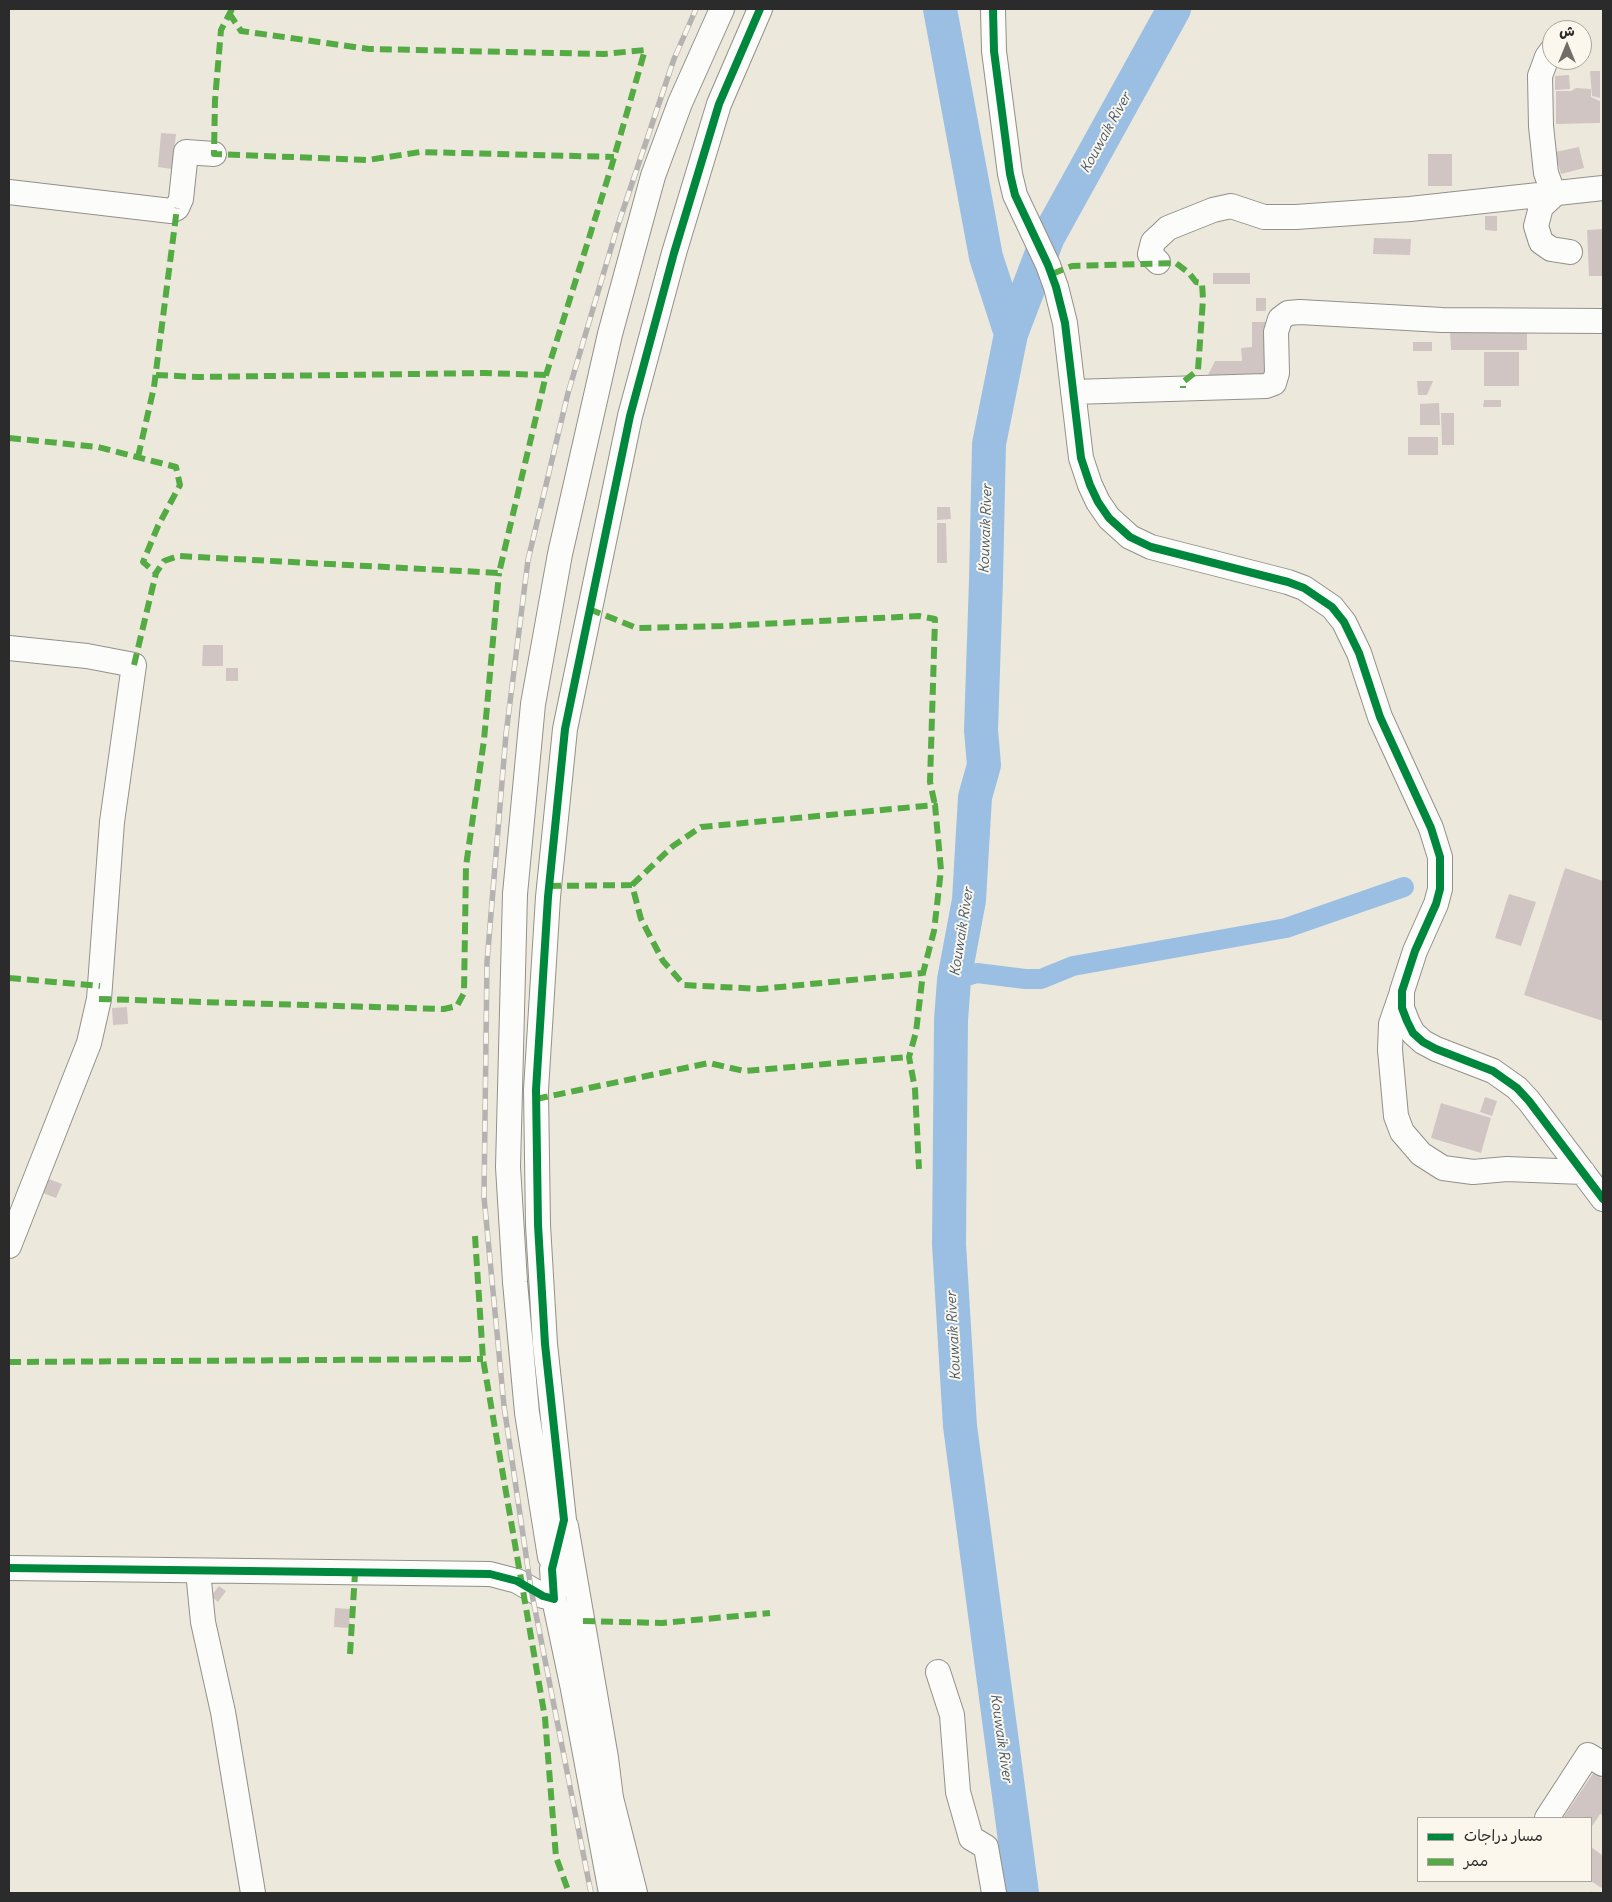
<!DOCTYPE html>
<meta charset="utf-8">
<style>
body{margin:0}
#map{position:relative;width:1612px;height:1902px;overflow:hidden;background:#ece9dc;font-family:Delius,"Playpen Sans Arabic",sans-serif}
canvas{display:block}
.frame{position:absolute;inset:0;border:10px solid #2b2b2b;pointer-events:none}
.legend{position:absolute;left:1417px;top:1817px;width:175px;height:65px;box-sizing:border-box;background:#fbf7ec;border:1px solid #a8a59f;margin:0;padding:6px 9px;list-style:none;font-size:15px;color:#2b2b2b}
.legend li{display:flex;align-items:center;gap:10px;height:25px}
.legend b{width:25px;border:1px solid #a8a59f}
.north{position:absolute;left:1542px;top:20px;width:50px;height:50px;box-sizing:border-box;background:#fbf7ec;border:1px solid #a8a59f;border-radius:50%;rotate:0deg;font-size:14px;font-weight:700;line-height:20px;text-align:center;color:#2b2b2b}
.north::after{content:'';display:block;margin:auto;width:18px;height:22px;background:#6f6e69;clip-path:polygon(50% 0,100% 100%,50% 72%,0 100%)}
</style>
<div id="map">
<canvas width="1612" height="1902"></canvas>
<div class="frame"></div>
<ul class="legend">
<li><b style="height:6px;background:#00873e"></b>مسار دراجات</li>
<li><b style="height:6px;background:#54ab44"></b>ممر</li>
</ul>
<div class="north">ش</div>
</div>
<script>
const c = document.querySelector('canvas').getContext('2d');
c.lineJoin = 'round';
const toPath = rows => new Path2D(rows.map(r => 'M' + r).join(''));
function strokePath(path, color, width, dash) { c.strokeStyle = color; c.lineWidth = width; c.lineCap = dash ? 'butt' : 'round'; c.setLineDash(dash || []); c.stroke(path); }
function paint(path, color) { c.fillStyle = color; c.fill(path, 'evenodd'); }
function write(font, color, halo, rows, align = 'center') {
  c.font = font + ' Delius,sans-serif'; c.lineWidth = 4; c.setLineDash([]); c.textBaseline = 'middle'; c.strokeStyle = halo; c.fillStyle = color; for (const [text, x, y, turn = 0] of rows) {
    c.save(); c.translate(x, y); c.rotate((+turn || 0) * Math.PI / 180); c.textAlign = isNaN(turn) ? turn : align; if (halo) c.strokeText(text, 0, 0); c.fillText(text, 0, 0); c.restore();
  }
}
const canal = toPath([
 [954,980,977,973,1025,979,1041,979,1073,966,1286,928,1404,887]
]);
const river = toPath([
 [940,9,986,257,1011,334],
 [1022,1893,960,1426,949,1244,951,1020,954,980,969,900,975,797,984,765,981,730,986,580,989,444,1011,334,1048,237,1174,9]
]);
const building = toPath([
 [1582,50,1589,50,1589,58,1582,58],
 [1590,71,1600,71,1600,98,1592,96],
 [1569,75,1570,89,1555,90,1555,76],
 [1576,88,1591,89,1591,97,1600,101,1600,123,1556,124,1556,91,1571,91],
 [161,133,176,134,172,169,158,167],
 [1579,147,1584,168,1561,174,1555,152],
 [1428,154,1452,154,1452,186,1428,186],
 [1485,216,1497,216,1497,231,1485,230],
 [1603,229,1603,276,1589,276,1587,230],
 [1374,238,1411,239,1410,255,1373,254],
 [1213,273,1250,273,1250,284,1213,284],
 [1256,298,1266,298,1266,311,1256,311],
 [1252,322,1270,322,1271,379,1205,381,1215,361,1242,361,1241,348,1252,347],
 [1450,332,1527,332,1527,350,1451,350],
 [1413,342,1432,342,1432,351,1413,351],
 [1484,352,1519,352,1519,386,1484,386],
 [1417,381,1433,381,1427,395,1418,395],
 [1484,400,1501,400,1501,407,1483,407],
 [1439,403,1440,425,1420,425,1420,404],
 [1441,413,1454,413,1454,445,1442,445],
 [1408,437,1438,437,1438,455,1408,455],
 [937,507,950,507,951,519,937,520],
 [937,523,946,523,947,563,937,563],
 [203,645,223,645,223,666,202,666],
 [226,668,238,668,238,681,226,681],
 [1565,868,1603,881,1603,1021,1524,995],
 [1509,894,1536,902,1521,946,1495,938],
 [127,1007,128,1024,113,1025,112,1008],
 [1485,1097,1497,1101,1492,1116,1480,1112],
 [1441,1103,1491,1118,1481,1153,1431,1138],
 [49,1179,62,1184,56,1198,43,1193],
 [219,1586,226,1591,218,1602,211,1596],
 [335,1608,350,1609,349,1628,334,1627],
 [1594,1772,1603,1779,1603,1815,1600,1814,1591,1828,1591,1818,1563,1818],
 [1591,1847,1602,1855,1603,1853,1603,1889,1591,1881]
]);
const path = toPath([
 [1592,1893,1593,1891]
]);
const minor = toPath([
 [993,9,994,51,1010,174,1015,195,1048,265,1056,287,1065,323,1081,458,1090,485,1098,502,1109,518,1130,537,1151,547,1288,582,1304,588,1332,607,1344,622,1359,653,1380,717,1431,828,1440,857,1440,889,1436,904,1415,951,1402,991,1402,1008,1407,1021,1413,1033,1423,1042,1436,1049,1493,1071,1517,1088,1529,1101,1603,1199],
 [1552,50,1547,57,1540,76,1541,126,1546,173,1554,195],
 [9,192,171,211,177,208,181,199,186,152,214,154],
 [1554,195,1541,207,1536,226,1541,242,1551,249,1570,252],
 [1158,262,1150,254,1153,242,1168,228,1213,210,1231,206,1264,217,1296,217,1410,209,1603,188],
 [1073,392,1266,386,1274,383,1277,373,1276,332,1280,319,1288,313,1300,312,1442,320,1603,321],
 [9,648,87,656,134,665,112,822,99,999,89,1043,9,1246],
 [1401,995,1391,1024,1390,1050,1396,1116,1402,1132,1421,1154,1443,1168,1473,1172,1507,1169,1583,1172],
 [566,1526,606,1758,611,1798,599,1828],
 [550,1557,527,1413,515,1282,508,1167,515,894,533,704,560,554,610,334,653,176,680,103,722,9],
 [9,1568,490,1574,517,1581,543,1596,554,1599,552,1569,564,1520,545,1344,538,1225,536,1090,548,897,565,729,630,416,674,253,719,104,760,9],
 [198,1571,203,1622,223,1712,253,1893],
 [554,1599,573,1689,611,1893],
 [938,1672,952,1715,958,1792,971,1838,986,1847,994,1893],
 [611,1798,635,1893],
 [1547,1818,1588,1755,1603,1764]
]);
const rail = toPath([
 [591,1893,531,1589,504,1406,484,1197,487,962,506,734,528,560,568,393,617,228,674,59,696,9]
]);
const quiet = toPath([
 [232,9,221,30,215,100,214,154,368,160,420,152,614,157],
 [1052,274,1072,266,1176,263,1189,273,1196,282,1202,283,1203,299,1198,370,1183,382,1183,388],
 [156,375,198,377,485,373,546,375],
 [9,438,98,447,176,467,180,485,158,526,143,562,156,573],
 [138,457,154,387,177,208],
 [589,609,637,628,723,626,919,616,935,619,930,782,935,805],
 [134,665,156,573,164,561,178,556,499,573,546,375,611,168,645,50,604,54,369,49,241,31,229,13],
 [632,885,673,846,701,827,935,805,941,870,934,931,923,973,916,1032,909,1057,915,1089,919,1169],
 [549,886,632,885,641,919,663,961,684,985,760,989,923,973],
 [9,978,100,986],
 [99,999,444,1009,457,1006,464,993,466,866,484,740,499,573],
 [536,1099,709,1063,744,1071,909,1057],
 [475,1236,483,1359,545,1718,556,1857,569,1893],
 [9,1362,483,1359],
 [583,1621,662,1623,770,1613],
 [350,1654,355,1573]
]);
const cycleway = toPath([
 [993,9,994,51,1010,174,1015,195,1048,265,1056,287,1065,323,1081,458,1090,485,1098,502,1109,518,1130,537,1151,547,1288,582,1304,588,1332,607,1344,622,1359,653,1380,717,1431,828,1440,857,1440,889,1436,904,1415,951,1402,991,1402,1008,1407,1021,1413,1033,1423,1042,1436,1049,1493,1071,1517,1088,1529,1101,1603,1199],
 [9,1568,490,1574,517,1581,543,1596,554,1599,552,1569,564,1520,545,1344,538,1225,536,1090,548,897,565,729,630,416,674,253,719,104,760,9]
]);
const waterNames = [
 ["Kouwaik River",1106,133,-61],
 ["Kouwaik River",986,529,-88],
 ["Kouwaik River",962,932,-81],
 ["Kouwaik River",954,1336,-93],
 ["Kouwaik River",1001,1738,82]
];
strokePath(canal, '#9bbfe3', 20);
strokePath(river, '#9bbfe3', 34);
paint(building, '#d1c5c4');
strokePath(minor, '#92908a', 26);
strokePath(path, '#bebebb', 3, [1, 4]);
strokePath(minor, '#fcfcfa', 24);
strokePath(rail, '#b4b3b2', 5.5);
strokePath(rail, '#fbf7ec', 4, [11]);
strokePath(quiet, '#54ab44', 6, [12, 6]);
strokePath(cycleway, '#00873e', 8);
write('italic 14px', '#46586c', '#fbf7ec', waterNames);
</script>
